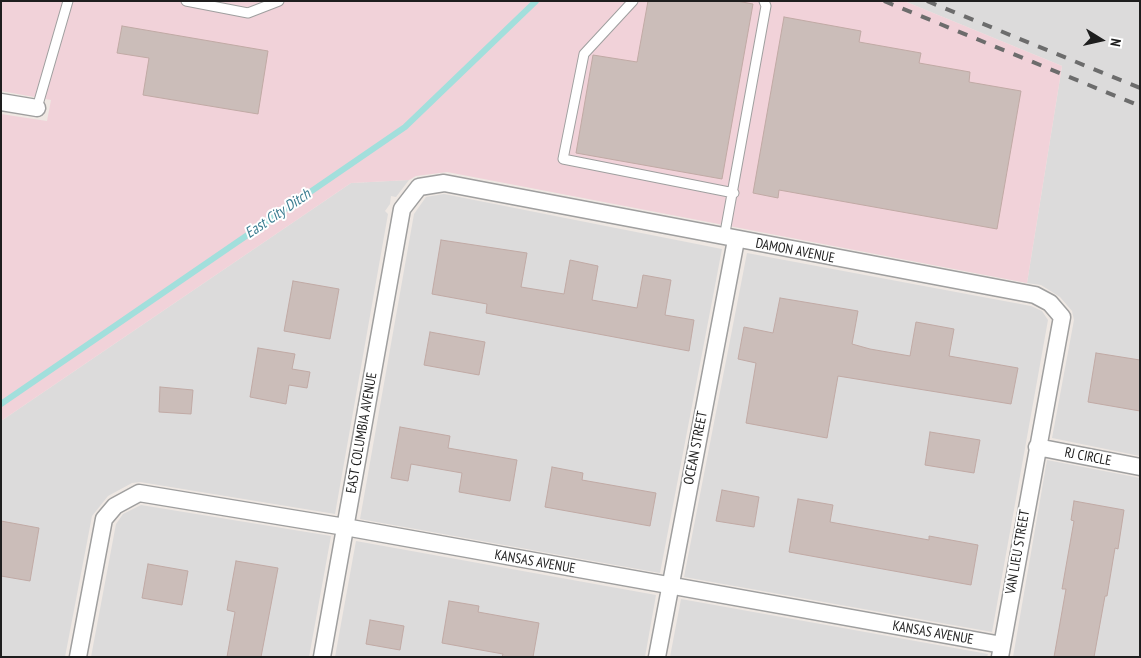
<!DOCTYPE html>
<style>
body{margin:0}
#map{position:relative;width:1141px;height:658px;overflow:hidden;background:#efe8e3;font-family:"PT Sans Narrow",sans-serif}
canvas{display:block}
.frame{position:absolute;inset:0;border:2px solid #1e1e1e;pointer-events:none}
.north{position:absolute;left:1076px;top:15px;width:50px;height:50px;-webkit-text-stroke:4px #fff;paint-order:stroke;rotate:100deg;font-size:14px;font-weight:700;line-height:20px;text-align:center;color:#1e1e1e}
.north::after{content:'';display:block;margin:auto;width:18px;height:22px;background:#1e1e1e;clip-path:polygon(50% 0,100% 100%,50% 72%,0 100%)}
</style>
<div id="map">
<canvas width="1141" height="658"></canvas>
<div class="frame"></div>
<div class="north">N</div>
</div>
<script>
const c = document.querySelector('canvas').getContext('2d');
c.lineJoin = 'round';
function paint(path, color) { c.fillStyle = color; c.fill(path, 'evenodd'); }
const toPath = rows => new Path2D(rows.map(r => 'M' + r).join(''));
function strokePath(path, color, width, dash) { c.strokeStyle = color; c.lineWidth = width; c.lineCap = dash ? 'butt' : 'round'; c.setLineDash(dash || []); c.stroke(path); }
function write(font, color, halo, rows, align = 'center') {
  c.font = font + ' "PT Sans Narrow",sans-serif'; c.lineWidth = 4; c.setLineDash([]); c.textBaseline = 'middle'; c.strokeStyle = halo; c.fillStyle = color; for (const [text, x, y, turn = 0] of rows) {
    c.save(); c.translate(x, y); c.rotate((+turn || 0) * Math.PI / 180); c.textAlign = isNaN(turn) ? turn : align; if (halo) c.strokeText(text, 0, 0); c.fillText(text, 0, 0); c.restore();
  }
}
const residential = toPath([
 [904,1,1140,1,1140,456,1052,438,1074,320,1072,311,1060,297,1041,285,1027,283,1062,66],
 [409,180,396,197,391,196,390,204,385,211,388,214,335,514,140,482,132,483,108,496,92,516,65,657,1,657,1,421,351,183],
 [444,194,722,249,660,573,360,519,414,214,426,197],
 [747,253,1031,306,1042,311,1048,320,992,632,684,577],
 [1047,460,1140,478,1140,657,1013,657],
 [141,505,331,536,309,657,91,657,116,524,123,514],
 [356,541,656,595,645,657,335,657],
 [681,599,988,654,987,657,670,657]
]);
const commercial = toPath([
 [1,1,904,1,1062,66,1027,283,447,172,416,176,409,180,351,183,1,421,1,114,47,121,51,100,1,91]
]);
const stream = toPath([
 [1,404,405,127,536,1]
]);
const building = toPath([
 [648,1,737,1,753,4,722,179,576,153,593,55,637,62,648,1],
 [784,17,861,31,859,42,921,53,919,63,970,72,969,82,1021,91,997,229,779,190,778,198,753,193,784,17],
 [122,26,268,51,258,114,143,95,149,58,117,53,122,26],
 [441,240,527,253,521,287,564,294,570,260,598,266,592,300,637,308,643,275,671,280,665,315,694,320,689,351,486,313,487,304,432,294,441,240],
 [293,281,339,289,330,339,284,331,293,281],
 [780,298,858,311,852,344,870,349,910,356,916,322,954,329,949,356,1018,368,1011,404,838,376,827,438,746,423,756,363,738,359,744,327,773,333,780,298],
 [430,332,485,342,479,375,424,365,430,332],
 [258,348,295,354,292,369,310,372,307,388,289,385,286,404,250,397,258,348],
 [1096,353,1140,360,1140,411,1088,402,1096,353],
 [160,387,193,390,191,414,159,412,160,387],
 [400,427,450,436,448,448,517,460,510,501,459,492,462,473,411,464,408,481,391,478,400,427],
 [930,432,980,440,974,473,925,465,930,432],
 [552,467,583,473,582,480,656,493,650,526,545,507,552,467],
 [722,490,759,497,754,527,716,521,722,490],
 [798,499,833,505,830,522,929,540,929,536,978,545,971,585,789,552,798,499],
 [1074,501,1124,510,1118,549,1115,548,1107,596,1105,596,1094,657,1054,657,1066,589,1062,589,1074,521,1071,520,1074,501],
 [1,521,39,528,30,581,1,576,1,521],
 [236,561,278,568,261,657,227,657,235,612,227,610,236,561],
 [148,564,188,571,182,605,142,598,148,564],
 [449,601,479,606,478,612,539,623,533,657,502,657,503,654,442,643,449,601],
 [370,620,404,626,400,650,366,644,370,620]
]);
const service = toPath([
 [186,1,248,13,279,1],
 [633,1,584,54,563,159,734,193],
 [37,108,68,1],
 [724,238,766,6,764,1]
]);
const minor = toPath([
 [1,102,37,108],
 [1037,447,1140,467],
 [78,657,104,519,115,506,139,493,345,527,1002,645],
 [322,657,402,209,419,187,444,183,1035,295,1050,303,1062,317,1000,657],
 [657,657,736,240]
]);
const rail = toPath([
 [884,1,1140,106],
 [927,1,1140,88]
]);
const streetNames = [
 ["DAMON AVENUE",795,251,11],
 ["EAST COLUMBIA AVENUE",362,433,-80],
 ["OCEAN STREET",696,448,-79],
 ["RJ CIRCLE",1088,457,11],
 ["VAN LIEU STREET",1018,552,-80],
 ["KANSAS AVENUE",535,562,10],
 ["KANSAS AVENUE",933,633,10]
];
const waterNames = [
 ["East City Ditch",278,214,-34]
];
paint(residential, '#dcdbdb');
paint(commercial, '#f1d2d9');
strokePath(stream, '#a2dfdc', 6);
paint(building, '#cbbdb9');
strokePath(building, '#c1aaa5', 1);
strokePath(service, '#9f9f9f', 11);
strokePath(minor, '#9f9f9f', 19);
strokePath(service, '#fff', 9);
strokePath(minor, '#fff', 16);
strokePath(rail, '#6c6c6c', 4, [10, 10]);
write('14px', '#1e1e1e', '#fff', streetNames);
write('italic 15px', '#3c7d91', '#fff', waterNames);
</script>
